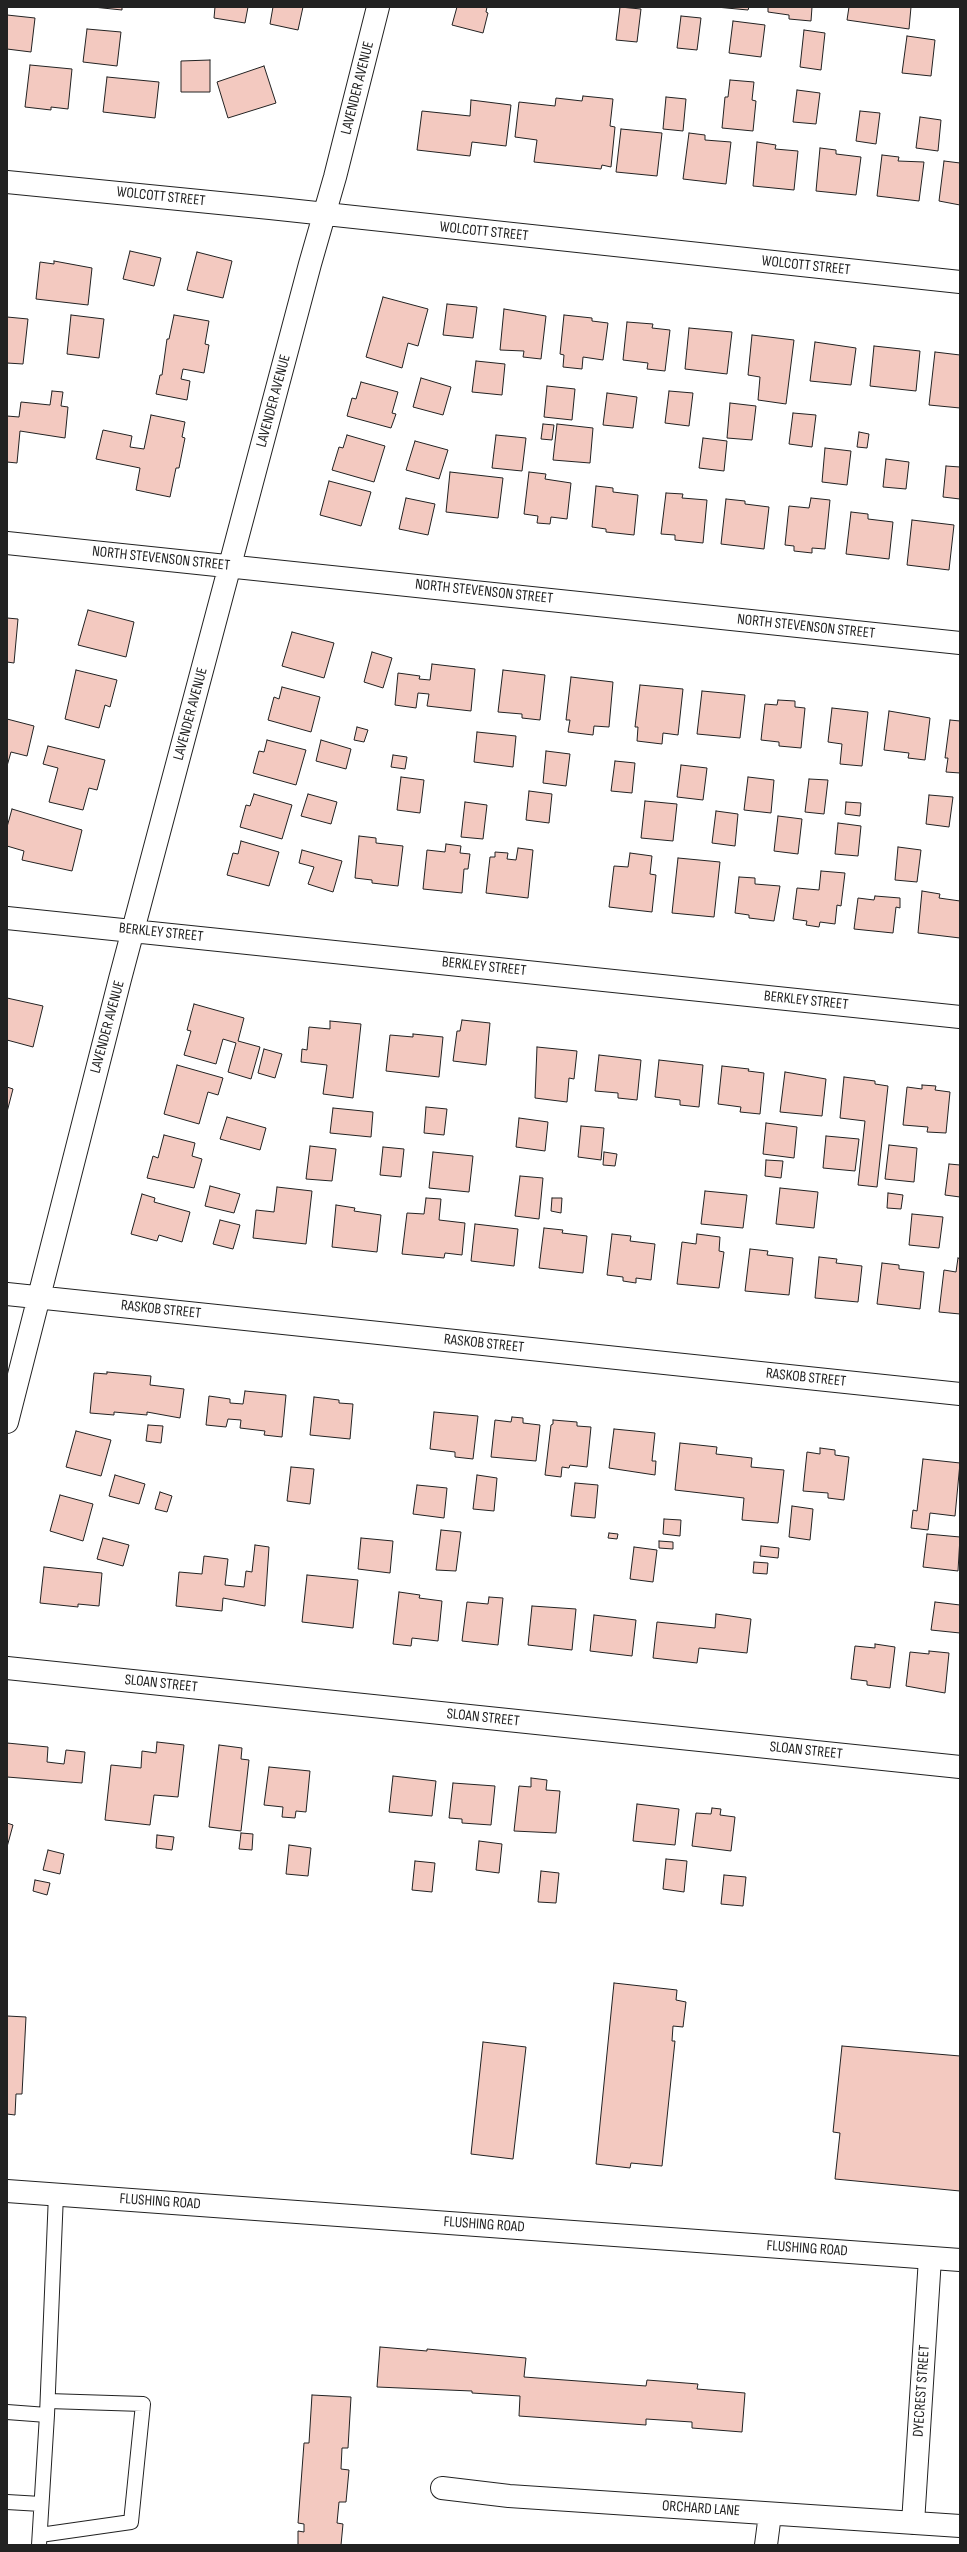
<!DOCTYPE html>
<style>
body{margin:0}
#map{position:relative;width:967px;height:2552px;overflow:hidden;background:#fff;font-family:"Sofia Sans Condensed",sans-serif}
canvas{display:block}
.frame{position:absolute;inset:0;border:8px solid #222;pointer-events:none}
</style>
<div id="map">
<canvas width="967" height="2552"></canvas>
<div class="frame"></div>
</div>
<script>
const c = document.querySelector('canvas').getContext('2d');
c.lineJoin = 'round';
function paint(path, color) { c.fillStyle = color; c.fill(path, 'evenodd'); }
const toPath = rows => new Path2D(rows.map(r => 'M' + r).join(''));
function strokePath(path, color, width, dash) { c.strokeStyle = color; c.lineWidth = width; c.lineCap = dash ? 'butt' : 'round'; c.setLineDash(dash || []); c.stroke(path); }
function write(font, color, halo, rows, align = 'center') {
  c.font = font + ' "Sofia Sans Condensed",sans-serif'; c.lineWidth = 3; c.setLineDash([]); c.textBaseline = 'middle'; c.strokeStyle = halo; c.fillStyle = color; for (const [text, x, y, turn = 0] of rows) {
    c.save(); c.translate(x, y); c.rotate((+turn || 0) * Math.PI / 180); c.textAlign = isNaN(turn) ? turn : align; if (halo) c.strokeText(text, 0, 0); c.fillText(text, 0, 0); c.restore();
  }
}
const building = toPath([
 [93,7,122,7,122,10,93,7],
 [215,7,248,7,245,23,214,18,215,7],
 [273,7,303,7,298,30,270,24,273,7],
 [457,7,487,7,486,12,488,13,483,33,452,25,457,7],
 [620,7,641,9,637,42,616,40,620,7],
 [716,7,749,7,748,10,716,7],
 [768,7,812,7,811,21,789,19,789,15,768,12,768,7],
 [849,7,911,7,909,29,847,20,849,7],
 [7,15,35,18,31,52,7,49,7,15],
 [681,16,701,18,697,50,677,48,681,16],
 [733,21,765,25,761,57,729,53,733,21],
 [87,29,121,32,117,66,83,62,87,29],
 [804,30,825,33,821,70,800,67,804,30],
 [907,36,935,40,931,76,902,73,907,36],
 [210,60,210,92,181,92,181,61,210,60],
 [30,65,72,69,68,109,51,107,51,110,25,107,30,65],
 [264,66,276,103,228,118,217,82,264,66],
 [107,77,159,82,155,118,103,112,107,77],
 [730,80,754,82,752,100,756,101,753,131,722,128,725,97,728,97,730,80],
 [797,90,820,93,816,124,793,122,797,90],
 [583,96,613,99,610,126,615,127,611,167,602,165,601,169,534,162,537,140,515,137,519,102,555,106,556,98,582,101,583,96],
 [666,97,686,99,683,131,663,129,666,97],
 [471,100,511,105,506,146,472,142,470,156,417,150,422,111,470,116,471,100],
 [860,111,880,113,876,144,856,141,860,111],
 [920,117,941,120,938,151,916,148,920,117],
 [621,129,662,133,657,176,616,172,621,129],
 [689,133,705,135,705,140,731,142,726,184,683,179,689,133],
 [757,142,776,145,775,149,798,151,794,190,753,186,757,142],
 [820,148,836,150,836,154,861,157,856,195,816,191,820,148],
 [882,155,899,157,898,161,924,162,919,201,877,196,882,155],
 [944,161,960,163,960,205,939,201,944,161],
 [130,251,161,258,154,286,123,279,130,251],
 [197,252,232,261,223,298,187,290,197,252],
 [54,261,92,268,88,305,36,299,40,262,54,264,54,261],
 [383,297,428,309,418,346,408,343,402,368,366,357,383,297],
 [447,304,477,307,473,338,443,335,447,304],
 [504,309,546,316,541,359,523,357,524,351,500,350,504,309],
 [71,315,104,319,99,358,67,354,71,315],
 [174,315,209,321,205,344,209,345,204,373,183,369,181,379,190,381,187,400,156,394,160,375,162,375,167,339,169,339,174,315],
 [564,315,592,318,592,321,608,323,603,360,583,357,582,369,563,367,564,355,560,354,564,315],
 [7,317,28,319,23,364,7,363,7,317],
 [627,322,653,324,652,328,670,330,665,371,647,369,648,363,623,360,627,322],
 [689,328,732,332,727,374,685,369,689,328],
 [752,335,794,340,786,404,758,400,760,377,748,375,752,335],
 [815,342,856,348,851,385,810,381,815,342],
 [874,346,920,351,916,391,870,386,874,346],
 [935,352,960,355,960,408,929,405,935,352],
 [476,361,505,364,502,395,472,392,476,361],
 [421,378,451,387,443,415,413,407,421,378],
 [361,382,398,392,392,413,396,414,391,428,347,416,352,398,356,399,361,382],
 [547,386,575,389,572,420,544,417,547,386],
 [52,391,63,392,61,406,68,407,65,438,20,431,17,463,7,462,7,416,19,417,21,402,50,405,52,391],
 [669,391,693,393,689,426,665,423,669,391],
 [607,393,637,397,633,428,603,425,607,393],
 [730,403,756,406,752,440,727,438,730,403],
 [793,413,816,415,812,447,789,444,793,413],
 [151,415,185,422,182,437,185,438,179,468,176,468,170,497,136,490,140,468,96,459,103,430,132,436,130,447,144,449,151,415],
 [543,424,554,425,552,440,541,439,543,424],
 [557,424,593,428,590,463,553,460,557,424],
 [859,432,869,434,867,448,857,447,859,432],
 [347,435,385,446,374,482,332,470,339,447,343,448,347,435],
 [496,435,526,438,522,471,492,468,496,435],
 [703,438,727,441,724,471,699,468,703,438],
 [415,441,448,450,439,479,406,470,415,441],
 [825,448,851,451,847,485,822,482,825,448],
 [886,459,909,462,906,489,883,487,886,459],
 [946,466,960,467,960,499,943,497,946,466],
 [450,472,503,478,498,518,446,512,450,472],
 [529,472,546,474,545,479,571,483,567,519,551,517,550,524,537,523,538,516,524,514,529,472],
 [329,481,371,492,361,526,320,515,329,481],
 [596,486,613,488,613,492,638,495,634,535,606,532,606,529,592,527,596,486],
 [666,493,683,494,682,498,707,500,703,543,675,540,675,535,661,534,666,493],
 [406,498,435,504,428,535,399,529,406,498],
 [811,498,830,500,825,549,812,548,812,553,794,551,794,546,785,545,789,506,809,508,811,498],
 [726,499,745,501,745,504,769,507,764,549,721,544,726,499],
 [851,512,868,514,868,519,893,522,889,559,846,554,851,512],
 [912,520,954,525,949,570,907,565,912,520],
 [88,610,134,622,126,657,78,645,88,610],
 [7,618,18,619,14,663,7,662,7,618],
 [292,632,334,643,324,678,282,666,292,632],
 [372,652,392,658,383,688,364,682,372,652],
 [432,664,475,669,471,711,427,706,429,694,418,693,416,708,395,705,398,673,420,676,419,679,430,680,432,664],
 [76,670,117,680,110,707,105,705,99,728,65,719,76,670],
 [503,670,545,675,540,720,522,718,522,714,498,712,503,670],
 [571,677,613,682,609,727,594,726,593,735,568,732,570,720,566,720,571,677],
 [640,685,683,689,678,735,663,733,662,744,637,741,638,727,635,727,640,685],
 [282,687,320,697,311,732,268,720,274,697,279,699,282,687],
 [702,691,745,695,740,738,697,734,702,691],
 [778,700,795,701,795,707,805,708,801,748,779,746,779,742,761,740,765,704,777,705,778,700],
 [832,708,868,712,862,766,840,764,842,744,828,742,832,708],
 [889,711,930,718,925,760,908,758,909,753,884,750,889,711],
 [7,719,34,726,27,756,11,752,7,766,7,719],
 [950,720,960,721,960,773,946,772,948,758,945,758,950,720],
 [357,727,368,730,364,742,354,740,357,727],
 [477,732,516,736,513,767,474,762,477,732],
 [267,740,306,750,296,785,253,773,259,751,264,752,267,740],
 [321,740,351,749,346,769,316,761,321,740],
 [48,746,105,760,97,790,89,788,83,810,49,802,58,768,43,764,48,746],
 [546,751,570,754,566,786,543,783,546,751],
 [393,755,407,757,405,769,391,767,393,755],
 [615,761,635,763,632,793,611,791,615,761],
 [681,765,707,768,703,800,677,797,681,765],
 [401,777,424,780,420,813,397,810,401,777],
 [748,777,774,780,771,813,744,810,748,777],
 [809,779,828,780,824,814,805,812,809,779],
 [529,791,552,794,549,823,526,820,529,791],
 [254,794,292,805,282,839,240,827,246,805,250,806,254,794],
 [308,794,337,802,331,824,301,816,308,794],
 [929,795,953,797,949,827,926,824,929,795],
 [645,801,677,804,673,841,641,838,645,801],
 [465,802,487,805,483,839,461,837,465,802],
 [846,802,861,803,860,816,845,814,846,802],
 [12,809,82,830,72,871,22,860,24,851,7,846,7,827,12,809],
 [716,811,738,814,735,846,712,843,716,811],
 [778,816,802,819,798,854,774,851,778,816],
 [838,823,861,826,858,856,835,854,838,823],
 [359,836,376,838,376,843,403,846,398,886,372,883,372,880,355,878,359,836],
 [241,841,279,852,269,886,227,875,233,853,238,854,241,841],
 [446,844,461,846,460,853,470,854,468,869,464,869,462,893,423,889,427,850,445,852,446,844],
 [898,847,921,850,917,882,895,880,898,847],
 [518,848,533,850,528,898,486,893,490,857,495,857,495,852,508,853,507,859,516,860,518,848],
 [302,850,342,861,333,892,308,884,314,867,299,863,302,850],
 [630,853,652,856,650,874,656,875,652,912,609,907,614,866,628,867,630,853],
 [678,858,720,862,714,917,672,913,678,858],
 [821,871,845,873,841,906,837,905,835,924,820,922,819,927,806,925,807,921,793,919,797,888,819,890,821,871],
 [739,877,755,878,755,884,780,886,774,921,749,918,749,915,735,913,739,877],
 [922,891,940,894,939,898,960,901,960,938,918,933,922,891],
 [875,896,900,898,900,908,896,907,893,933,854,929,858,898,874,900,875,896],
 [7,998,43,1006,33,1047,7,1040,7,998],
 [194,1004,244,1018,238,1041,260,1047,251,1079,228,1072,236,1043,223,1039,216,1064,184,1055,191,1031,187,1030,194,1004],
 [462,1020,490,1023,486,1065,453,1061,457,1031,460,1031,462,1020],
 [330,1021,361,1024,353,1098,323,1094,327,1065,301,1062,302,1049,307,1050,309,1027,330,1029,330,1021],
 [413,1034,443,1037,439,1077,386,1071,390,1035,413,1037,413,1034],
 [537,1047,577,1051,574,1079,569,1078,567,1102,535,1098,537,1047],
 [264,1049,282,1054,275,1078,258,1073,264,1049],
 [599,1055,641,1060,637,1100,618,1098,618,1093,595,1091,599,1055],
 [659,1060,703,1065,699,1107,680,1105,680,1100,655,1097,659,1060],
 [177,1065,223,1078,218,1095,208,1092,199,1124,164,1114,177,1065],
 [722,1066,749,1069,748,1071,764,1073,760,1114,740,1112,741,1107,718,1104,722,1066],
 [785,1072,826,1079,822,1116,780,1112,785,1072],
 [844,1077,875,1081,875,1084,888,1086,877,1187,858,1185,865,1121,840,1118,844,1077],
 [922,1085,936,1086,935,1090,950,1092,946,1133,927,1132,928,1127,903,1125,907,1087,922,1089,922,1085],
 [7,1087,13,1089,7,1112,7,1087],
 [426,1107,447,1109,444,1135,424,1133,426,1107],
 [333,1108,373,1112,371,1137,330,1133,333,1108],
 [227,1117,266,1128,260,1150,220,1139,227,1117],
 [519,1118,548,1122,545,1151,516,1147,519,1118],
 [766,1123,797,1127,794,1158,763,1154,766,1123],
 [581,1126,604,1128,601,1160,578,1157,581,1126],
 [164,1135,195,1143,192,1156,202,1159,194,1188,147,1178,153,1156,158,1158,164,1135],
 [826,1136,859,1139,855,1171,823,1168,826,1136],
 [889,1145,917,1148,914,1182,885,1179,889,1145],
 [310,1146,336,1149,332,1181,306,1179,310,1146],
 [383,1147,404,1149,401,1177,380,1175,383,1147],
 [433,1152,473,1156,469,1192,429,1188,433,1152],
 [604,1152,617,1154,615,1166,603,1165,604,1152],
 [766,1160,783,1161,781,1178,765,1176,766,1160],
 [949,1164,960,1165,960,1197,945,1195,949,1164],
 [520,1176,543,1178,539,1219,515,1216,520,1176],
 [210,1186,240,1194,234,1213,205,1206,210,1186],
 [277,1187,312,1191,306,1244,253,1238,256,1210,274,1212,277,1187],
 [780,1188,818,1192,814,1228,776,1224,780,1188],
 [705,1191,747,1195,743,1228,701,1224,705,1191],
 [888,1193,903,1195,901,1209,887,1208,888,1193],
 [142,1194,155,1198,154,1202,190,1212,182,1242,159,1235,157,1241,131,1234,142,1194],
 [426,1198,441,1199,439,1220,465,1223,462,1255,445,1253,444,1258,402,1254,407,1213,424,1214,426,1198],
 [552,1198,562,1198,561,1213,551,1211,552,1198],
 [336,1205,355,1208,354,1211,381,1215,377,1252,332,1247,336,1205],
 [912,1214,943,1217,939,1248,909,1245,912,1214],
 [220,1220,240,1225,233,1249,213,1244,220,1220],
 [475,1224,518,1229,514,1266,471,1261,475,1224],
 [544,1228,563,1230,562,1233,587,1236,583,1273,539,1268,544,1228],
 [612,1234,631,1236,630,1241,655,1244,651,1280,636,1278,636,1283,623,1281,623,1277,607,1275,612,1234],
 [697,1234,720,1237,719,1251,724,1252,719,1288,677,1284,682,1242,696,1244,697,1234],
 [750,1249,768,1251,767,1255,793,1258,789,1295,745,1291,750,1249],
 [819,1257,837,1259,836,1263,862,1266,858,1302,815,1298,819,1257],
 [958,1258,960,1259,960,1314,939,1312,944,1270,956,1272,958,1258],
 [882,1263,899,1265,899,1269,924,1272,920,1309,877,1304,882,1263],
 [107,1372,151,1376,150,1385,184,1389,180,1418,147,1412,147,1415,114,1412,114,1415,90,1413,94,1373,107,1374,107,1372],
 [245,1391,286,1395,282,1437,264,1435,265,1431,240,1428,241,1420,228,1419,226,1427,206,1425,209,1396,230,1399,230,1403,243,1404,245,1391],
 [314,1397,339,1400,339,1403,353,1404,350,1439,310,1435,314,1397],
 [434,1412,478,1416,473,1459,455,1457,455,1452,430,1449,434,1412],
 [512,1417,523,1418,523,1423,540,1425,536,1461,491,1457,495,1420,511,1422,512,1417],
 [553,1420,577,1422,577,1426,591,1427,587,1467,570,1465,569,1468,562,1467,561,1477,545,1475,551,1425,553,1424,553,1420],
 [148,1425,163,1426,161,1443,146,1441,148,1425],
 [614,1429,655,1433,652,1461,656,1461,655,1475,609,1468,614,1429],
 [76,1431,111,1440,101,1476,66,1467,76,1431],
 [680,1443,717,1447,716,1454,752,1458,751,1467,784,1470,778,1523,742,1520,744,1498,675,1490,680,1443],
 [820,1448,835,1450,835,1455,849,1457,844,1500,828,1498,828,1493,803,1491,807,1452,820,1454,820,1448],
 [923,1459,960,1463,955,1516,930,1513,928,1530,911,1528,913,1510,917,1511,923,1459],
 [291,1467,314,1469,310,1504,287,1501,291,1467],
 [115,1475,145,1484,139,1504,109,1496,115,1475],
 [477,1475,497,1478,494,1511,473,1509,477,1475],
 [575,1483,598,1485,595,1518,571,1516,575,1483],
 [417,1485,447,1488,444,1518,413,1514,417,1485],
 [160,1492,172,1496,167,1512,155,1509,160,1492],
 [60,1495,93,1504,83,1541,50,1531,60,1495],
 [792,1506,813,1509,810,1540,789,1537,792,1506],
 [664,1519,681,1520,680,1536,663,1534,664,1519],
 [441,1530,461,1532,456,1571,436,1570,441,1530],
 [609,1533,618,1534,617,1539,608,1538,609,1533],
 [927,1534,960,1537,958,1571,923,1567,927,1534],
 [103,1538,129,1545,123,1566,97,1559,103,1538],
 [361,1538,393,1541,390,1573,358,1569,361,1538],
 [659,1541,673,1542,673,1549,659,1548,659,1541],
 [255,1545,269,1547,265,1606,223,1598,222,1611,176,1606,179,1572,202,1574,204,1556,228,1559,225,1585,244,1587,246,1571,252,1572,255,1545],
 [761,1546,779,1548,778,1558,760,1556,761,1546],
 [634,1547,657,1550,653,1582,630,1579,634,1547],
 [754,1562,768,1563,767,1574,753,1573,754,1562],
 [44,1567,102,1573,99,1606,78,1604,78,1607,40,1603,44,1567],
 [307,1575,358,1580,353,1628,302,1622,307,1575],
 [399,1592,420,1595,419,1598,442,1601,438,1641,412,1638,411,1646,393,1644,399,1592],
 [489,1597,503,1598,498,1645,462,1641,467,1602,488,1604,489,1597],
 [935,1602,960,1605,960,1633,931,1630,935,1602],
 [532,1606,576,1609,572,1650,528,1645,532,1606],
 [716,1614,751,1619,747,1653,699,1648,697,1663,653,1658,657,1622,715,1628,716,1614],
 [594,1615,636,1620,632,1656,590,1651,594,1615],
 [875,1644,895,1647,890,1688,867,1685,867,1681,851,1679,855,1646,875,1648,875,1644],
 [929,1651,949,1653,945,1693,906,1686,910,1652,929,1654,929,1651],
 [157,1742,184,1745,178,1797,154,1795,150,1825,105,1820,111,1765,141,1768,142,1751,156,1753,157,1742],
 [7,1743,48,1747,47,1762,64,1764,66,1750,85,1752,82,1783,7,1777,7,1743],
 [219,1745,242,1748,241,1759,249,1760,241,1831,209,1827,219,1745],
 [269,1767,310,1771,306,1812,296,1811,295,1818,282,1817,283,1807,264,1805,269,1767],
 [393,1776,436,1781,432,1816,389,1812,393,1776],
 [531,1778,547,1780,546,1790,560,1791,556,1833,514,1831,519,1786,531,1787,531,1778],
 [453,1783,495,1786,491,1825,462,1823,462,1819,449,1818,453,1783],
 [637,1804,679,1809,675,1845,633,1841,637,1804],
 [712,1808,721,1809,720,1815,735,1817,731,1851,692,1846,696,1813,711,1814,712,1808],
 [7,1823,13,1825,7,1847,7,1823],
 [241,1833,253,1834,252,1850,239,1849,241,1833],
 [157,1835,174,1837,172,1850,156,1848,157,1835],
 [479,1841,502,1844,499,1873,476,1870,479,1841],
 [289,1845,311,1848,308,1876,286,1874,289,1845],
 [48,1850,64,1854,60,1874,43,1870,48,1850],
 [666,1859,687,1861,684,1892,663,1889,666,1859],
 [415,1861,435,1863,432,1892,412,1890,415,1861],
 [541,1871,559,1873,556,1903,538,1902,541,1871],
 [724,1875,746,1877,743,1906,721,1904,724,1875],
 [35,1880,50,1883,47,1895,33,1891,35,1880],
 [614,1983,677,1990,676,2000,686,2002,683,2027,673,2026,672,2041,675,2041,662,2166,631,2163,630,2168,596,2164,614,1983],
 [7,2016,26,2017,22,2094,16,2094,15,2115,7,2114,7,2016],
 [483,2042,526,2047,513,2159,471,2154,483,2042],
 [842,2046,960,2056,960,2191,835,2179,840,2133,833,2132,842,2046],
 [380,2347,427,2351,427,2349,526,2358,524,2377,646,2386,647,2380,698,2384,697,2389,745,2393,742,2432,692,2428,692,2422,646,2419,646,2425,519,2416,520,2396,472,2393,472,2391,377,2387,380,2347],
 [312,2395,351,2397,348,2448,342,2448,341,2469,349,2470,346,2502,339,2502,337,2523,343,2524,341,2545,298,2545,298,2531,304,2532,304,2524,298,2523,304,2443,309,2443,312,2395]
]);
const service = toPath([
 [7,2412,47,2415,39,2545],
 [47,2415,56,2194],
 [7,2502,41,2504],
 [40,2535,131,2522,143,2404,48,2401]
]);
const minor = toPath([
 [7,182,270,208,960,282],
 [7,543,960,643],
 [7,918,960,1017],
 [7,1294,960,1394],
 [7,1422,120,979,310,264,335,177,378,7],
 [7,1668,960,1767],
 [442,2488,509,2496,960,2526],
 [913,2523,930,2258],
 [766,2545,770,2514]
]);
const secondary = toPath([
 [7,2191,960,2260]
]);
const streetNames = [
 ["LAVENDER AVENUE",358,88,-76],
 ["WOLCOTT STREET",161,197,6],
 ["WOLCOTT STREET",484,232,6],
 ["WOLCOTT STREET",806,266,6],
 ["LAVENDER AVENUE",274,401,-75],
 ["NORTH STEVENSON STREET",161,559,6],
 ["NORTH STEVENSON STREET",484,592,6],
 ["NORTH STEVENSON STREET",806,627,6],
 ["LAVENDER AVENUE",191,714,-75],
 ["BERKLEY STREET",161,933,6],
 ["BERKLEY STREET",484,967,6],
 ["BERKLEY STREET",806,1001,6],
 ["LAVENDER AVENUE",108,1027,-75],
 ["RASKOB STREET",161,1310,6],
 ["RASKOB STREET",484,1344,6],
 ["RASKOB STREET",806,1378,6],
 ["SLOAN STREET",161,1684,6],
 ["SLOAN STREET",483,1718,6],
 ["SLOAN STREET",806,1751,6],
 ["FLUSHING ROAD",160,2202,4],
 ["FLUSHING ROAD",484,2225,4],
 ["FLUSHING ROAD",807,2249,4],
 ["DYECREST STREET",922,2391,-86],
 ["ORCHARD LANE",701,2509,4]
];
paint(building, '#f3c9c0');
strokePath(building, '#222', 1);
strokePath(service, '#222', 16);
strokePath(minor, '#222', 24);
strokePath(secondary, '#222', 24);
strokePath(service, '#fff', 14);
strokePath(minor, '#fff', 22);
strokePath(secondary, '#fff', 22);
write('15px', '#222', '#fff', streetNames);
</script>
